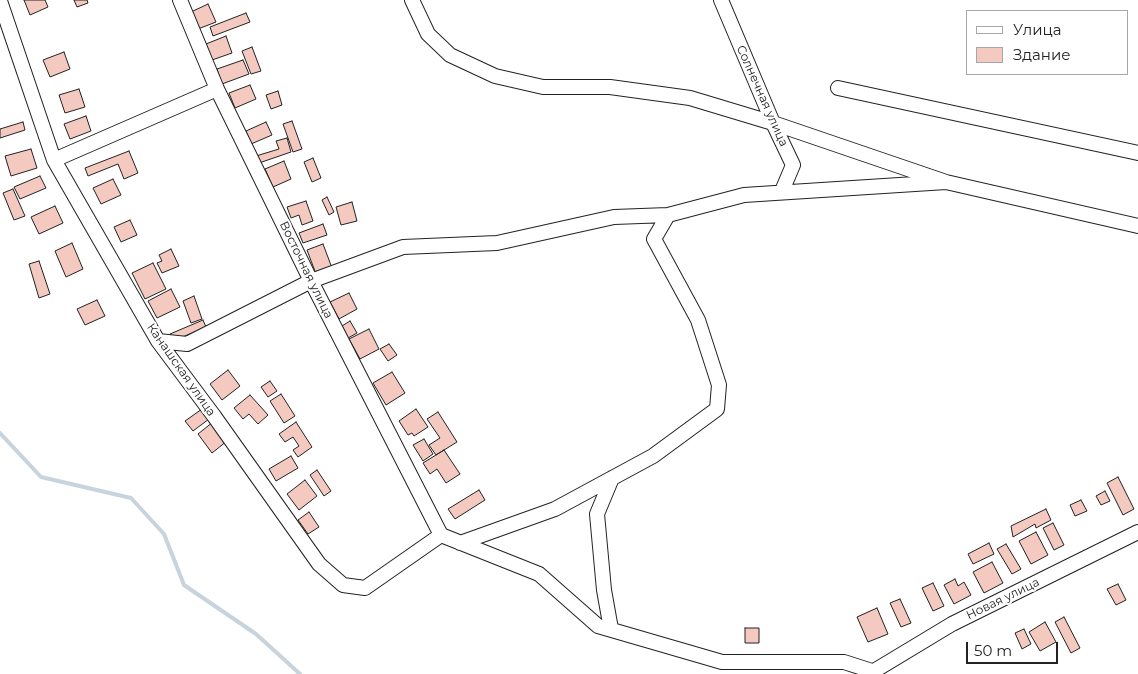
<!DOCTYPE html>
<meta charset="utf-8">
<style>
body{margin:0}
#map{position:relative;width:1138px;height:674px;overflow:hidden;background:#fff;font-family:Montserrat,sans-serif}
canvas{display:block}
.legend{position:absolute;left:966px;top:10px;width:162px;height:65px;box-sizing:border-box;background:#fff;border:1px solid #a7a7a7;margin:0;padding:6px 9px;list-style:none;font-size:15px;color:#222}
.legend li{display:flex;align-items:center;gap:10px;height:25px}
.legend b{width:25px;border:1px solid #a7a7a7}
.scale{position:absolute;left:966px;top:642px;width:92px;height:22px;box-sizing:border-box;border:2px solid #222;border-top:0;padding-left:6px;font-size:15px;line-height:18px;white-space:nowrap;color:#222;-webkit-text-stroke:4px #fff;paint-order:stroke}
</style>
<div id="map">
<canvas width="1138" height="674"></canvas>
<ul class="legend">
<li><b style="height:6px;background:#fff"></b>Улица</li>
<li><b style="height:14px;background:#f3c9c0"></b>Здание</li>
</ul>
<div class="scale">50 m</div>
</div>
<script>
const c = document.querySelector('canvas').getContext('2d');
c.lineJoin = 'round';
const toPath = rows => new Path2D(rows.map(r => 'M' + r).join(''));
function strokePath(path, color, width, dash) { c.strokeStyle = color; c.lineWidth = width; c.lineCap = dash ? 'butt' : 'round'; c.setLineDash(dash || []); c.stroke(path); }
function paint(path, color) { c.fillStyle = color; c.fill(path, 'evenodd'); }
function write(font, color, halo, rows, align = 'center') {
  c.font = font + ' Montserrat,sans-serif'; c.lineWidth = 4; c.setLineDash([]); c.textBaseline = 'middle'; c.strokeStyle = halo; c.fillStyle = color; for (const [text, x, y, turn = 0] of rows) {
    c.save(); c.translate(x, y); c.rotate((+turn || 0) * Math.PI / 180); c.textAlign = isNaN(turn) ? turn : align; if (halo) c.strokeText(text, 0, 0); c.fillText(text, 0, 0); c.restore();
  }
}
const stream = toPath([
 [0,433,41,477,131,498,164,534,184,585,256,634,300,674]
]);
const building = toPath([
 [24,0,45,0,48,7,30,15,24,0],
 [74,0,87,0,88,3,77,7,74,0],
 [208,4,216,22,198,29,191,12,208,4],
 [246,13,250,22,213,36,210,27,246,13],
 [226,36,232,53,212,60,206,44,226,36],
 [252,47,261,71,251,74,242,51,252,47],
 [64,52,70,69,50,77,43,60,64,52],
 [243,60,249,74,222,84,217,69,243,60],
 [250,85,256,99,235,108,229,93,250,85],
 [79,89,85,107,65,113,59,95,79,89],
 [278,91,282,105,271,109,266,95,278,91],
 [86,116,91,131,70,139,64,124,86,116],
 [292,121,302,149,293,152,283,124,292,121],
 [23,122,25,130,0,138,0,129,23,122],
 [266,122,272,135,251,144,246,131,266,122],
 [287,138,291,152,259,163,256,156,279,149,276,141,287,138],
 [31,149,37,168,11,176,5,156,31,149],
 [129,151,138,173,124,179,118,164,88,176,85,168,129,151],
 [313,158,321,178,312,182,304,162,313,158],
 [284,161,291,179,273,187,265,169,284,161],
 [40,176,46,188,20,199,14,187,40,176],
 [113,179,121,195,101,204,93,188,113,179],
 [13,189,25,216,14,220,3,193,13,189],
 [327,197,334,212,329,215,322,200,327,197],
 [306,201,313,221,302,225,299,215,291,218,287,207,306,201],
 [352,202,357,221,341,225,336,207,352,202],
 [55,206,63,223,39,234,31,217,55,206],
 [130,220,137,235,121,242,114,227,130,220],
 [323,224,327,235,303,243,299,233,323,224],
 [72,243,83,269,66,277,55,251,72,243],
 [323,244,332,268,316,274,307,250,323,244],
 [171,249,179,266,162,273,157,263,162,261,159,255,171,249],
 [39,261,50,294,39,298,29,264,39,261],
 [153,263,166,289,145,299,132,273,153,263],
 [171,289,180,307,157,318,148,301,171,289],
 [349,293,357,309,339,319,330,302,349,293],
 [194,296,202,319,191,323,183,301,194,296],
 [97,300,105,316,85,325,77,309,97,300],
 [203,320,206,327,173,341,170,334,203,320],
 [350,321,357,333,348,338,342,326,350,321],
 [369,329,379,349,360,359,349,339,369,329],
 [389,344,397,355,388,361,380,349,389,344],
 [228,370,240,386,222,400,210,384,228,370],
 [392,372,405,393,386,405,373,383,392,372],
 [270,381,277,391,268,397,261,387,270,381],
 [281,394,295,416,284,423,270,401,281,394],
 [250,395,268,415,258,424,249,414,243,419,234,408,250,395],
 [202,409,209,419,193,431,185,421,202,409],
 [416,409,428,427,414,436,412,433,408,435,399,421,416,409],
 [438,412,457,442,436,455,429,445,440,438,427,419,438,412],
 [213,422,227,441,212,453,198,434,213,422],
 [296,422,312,447,298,457,293,450,299,446,293,437,285,442,279,434,296,422],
 [424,439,433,454,423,461,413,445,424,439],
 [444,450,460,474,446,483,437,469,430,474,423,463,444,450],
 [291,456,298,468,276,481,269,469,291,456],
 [317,470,331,491,324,496,310,475,317,470],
 [1118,477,1134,509,1123,515,1107,483,1118,477],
 [305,480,317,496,299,510,287,494,305,480],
 [479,490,485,500,455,519,448,509,479,490],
 [1105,491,1110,501,1101,505,1096,496,1105,491],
 [1081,500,1087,511,1075,516,1070,505,1081,500],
 [1046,509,1051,520,1036,528,1035,524,1013,537,1011,526,1046,509],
 [309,512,319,527,308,534,298,520,309,512],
 [1053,523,1064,545,1054,550,1043,528,1053,523],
 [1036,532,1048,555,1031,564,1019,541,1036,532],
 [989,543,994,554,973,564,968,554,989,543],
 [1006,544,1021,569,1012,574,997,549,1006,544],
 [992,562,1003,583,984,593,973,572,992,562],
 [955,579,958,586,964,582,971,595,954,604,944,585,955,579],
 [933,583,944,606,933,611,922,588,933,583],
 [1118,584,1126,600,1116,605,1107,589,1118,584],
 [900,599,911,623,901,627,890,603,900,599],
 [877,608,888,634,868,642,857,617,877,608],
 [1064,617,1080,648,1071,653,1055,622,1064,617],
 [1045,622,1056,642,1040,651,1029,632,1045,622],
 [745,628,759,628,759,643,745,643,745,628],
 [1024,629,1031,644,1022,649,1015,633,1024,629]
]);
const minor = toPath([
 [180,0,217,89,311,281,441,535],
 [412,0,428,34,450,55,495,76,543,87,610,87,690,98,773,123,946,182,1138,226],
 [721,0,773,123,793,165,782,191],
 [0,1,54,160,158,341,214,416,319,564,343,585,365,588,441,535],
 [838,88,1138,153],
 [54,160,217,89],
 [158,341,187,344,311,281,403,247,497,243,614,217,668,215,744,195,946,182],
 [441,535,539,574,598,626,722,662,844,662,872,671],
 [460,543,555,509,653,456,717,409,719,385,698,320,654,239,668,215],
 [611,629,604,590,597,514,612,478],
 [869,674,952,624,1138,532]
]);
const streetNames = [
 ["Солнечная улица",762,96,66],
 ["Восточная улица",306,270,64],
 ["Канашская улица",181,370,55],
 ["Новая улица",1003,599,-26]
];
strokePath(stream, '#c7d3dd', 4);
paint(building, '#f3c9c0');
strokePath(building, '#222', 1);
strokePath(minor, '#222', 16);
strokePath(minor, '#fff', 14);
write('12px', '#222', '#fff', streetNames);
</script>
